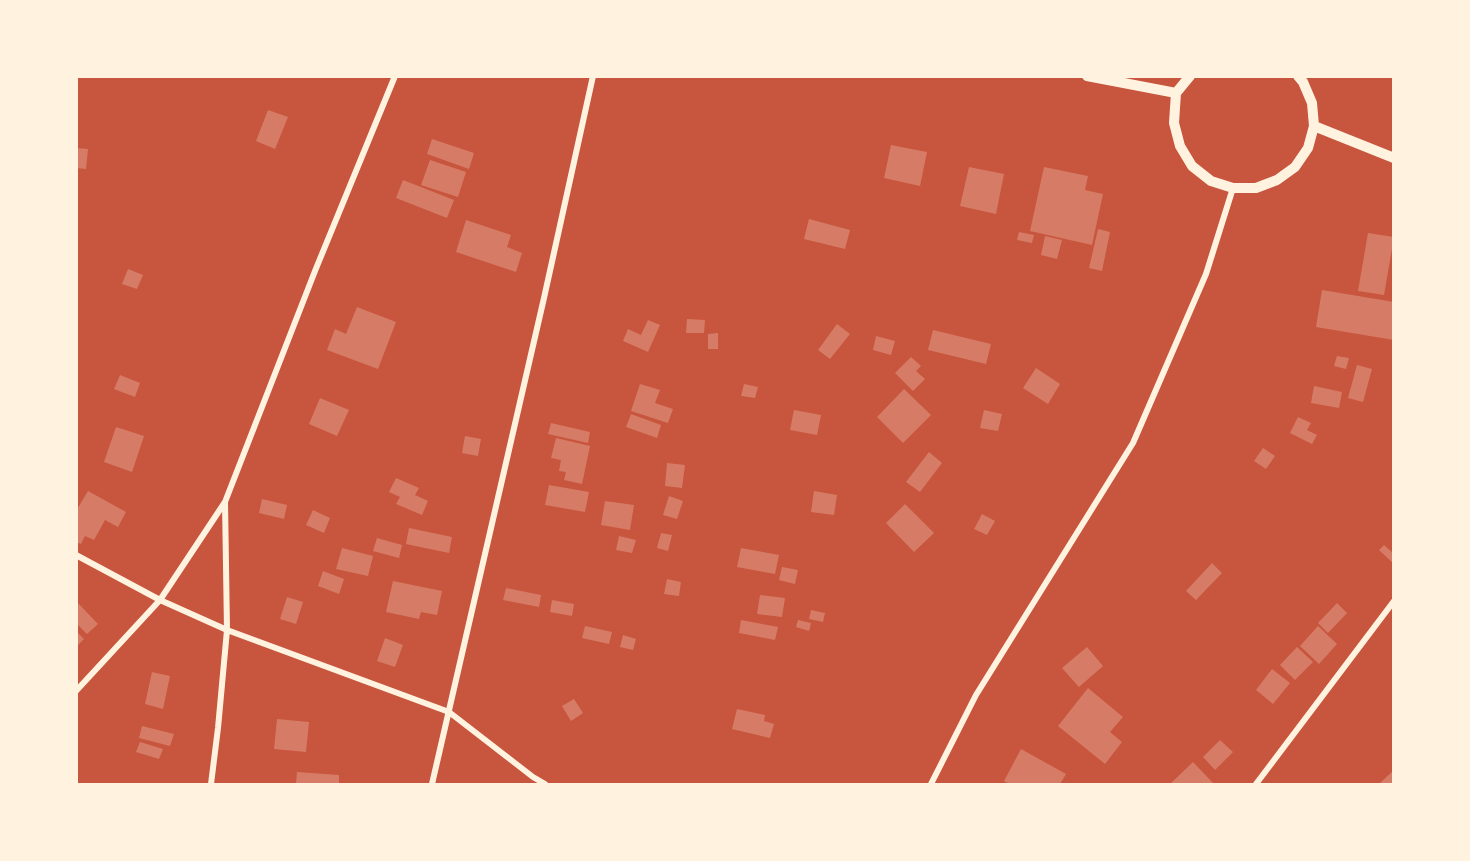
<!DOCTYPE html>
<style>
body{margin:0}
#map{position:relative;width:1470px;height:861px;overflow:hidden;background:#c8553d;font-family:"Varela Round",sans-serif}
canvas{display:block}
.frame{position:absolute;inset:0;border:78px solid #fff3e0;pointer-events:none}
</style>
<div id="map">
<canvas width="1470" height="861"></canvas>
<div class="frame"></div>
</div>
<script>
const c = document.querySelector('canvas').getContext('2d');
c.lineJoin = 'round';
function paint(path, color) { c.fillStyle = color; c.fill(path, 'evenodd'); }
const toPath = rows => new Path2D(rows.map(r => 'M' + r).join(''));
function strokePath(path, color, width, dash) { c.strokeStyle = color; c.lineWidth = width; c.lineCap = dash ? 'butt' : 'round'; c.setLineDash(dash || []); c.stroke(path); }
const building = toPath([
 [268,110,288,117,275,149,256,141],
 [432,139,474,153,469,169,427,154],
 [891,145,927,152,920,186,884,178],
 [76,148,88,149,86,169,76,168],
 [430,160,466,172,458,197,421,185],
 [969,167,1004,174,996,214,960,206],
 [1044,167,1088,176,1085,190,1103,194,1092,245,1030,231],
 [403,180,454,200,447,218,396,198],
 [809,219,850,230,845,249,804,239],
 [466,220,511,235,507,247,522,253,516,272,456,252],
 [1098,229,1110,232,1102,271,1089,268],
 [1019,232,1034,235,1032,243,1017,240],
 [1368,233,1394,237,1384,295,1358,291],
 [1045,236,1062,240,1057,259,1041,255],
 [128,269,143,275,137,289,122,284],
 [1322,290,1394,302,1394,340,1316,327],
 [357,307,396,322,378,369,327,350,335,329,346,334],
 [687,319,705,320,704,333,686,333],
 [648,320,660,325,648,352,623,341,628,329,641,335],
 [837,324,850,334,830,359,818,350],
 [933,330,991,344,986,364,928,350],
 [718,333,718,349,708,349,708,334],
 [876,336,895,341,891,355,873,350],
 [1337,356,1349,358,1346,369,1334,366],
 [911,357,921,366,916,371,925,379,913,391,895,373],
 [1357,365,1372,369,1363,402,1348,398],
 [1036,368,1060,384,1048,404,1023,388],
 [120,375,140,383,135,397,114,389],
 [640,384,660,390,655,403,673,409,668,423,631,411],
 [744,384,758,387,755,398,741,396],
 [1314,386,1342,392,1339,408,1311,403],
 [904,389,931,415,903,443,877,417],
 [320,398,349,410,337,436,309,424],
 [794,410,821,415,817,435,790,430],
 [984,410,1002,414,998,431,980,428],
 [631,414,661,425,657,438,626,427],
 [1298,417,1311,423,1307,430,1317,435,1312,444,1290,433],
 [551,423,590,432,588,443,548,434],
 [116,427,144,436,132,472,104,462],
 [465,436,481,439,478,456,462,453],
 [556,438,590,446,582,484,564,480,566,472,559,471,561,460,551,458],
 [1263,448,1275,456,1266,469,1254,461],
 [929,452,942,463,920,492,906,482],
 [667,463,685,465,682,488,665,486],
 [396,478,419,488,415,495,428,501,422,515,396,504,400,497,389,492],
 [549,485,589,492,585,512,545,505],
 [88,491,126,512,118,527,105,520,94,540,85,536,81,544,76,542,76,511],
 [814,491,837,495,834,515,811,512],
 [669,496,683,501,677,519,663,515],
 [262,499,287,505,284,519,259,513],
 [605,501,634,505,630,530,601,525],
 [905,504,934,533,914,552,886,523],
 [313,510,330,518,324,533,306,525],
 [982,514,995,521,987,535,974,529],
 [409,528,452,537,449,553,406,544],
 [661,533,672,535,668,551,657,548],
 [619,536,636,540,632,553,616,550],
 [377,538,402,545,399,558,373,551],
 [1384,545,1394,554,1394,564,1379,550],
 [342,548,373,556,368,576,336,569],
 [741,548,779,555,775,574,737,567],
 [1212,563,1222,573,1196,600,1186,591],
 [782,567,798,570,795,584,779,580],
 [323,571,344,579,339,594,318,586],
 [667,579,681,582,679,596,664,594],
 [393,581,442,591,437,615,421,612,419,619,386,612],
 [506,588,541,595,539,607,503,600],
 [760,595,785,598,782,617,757,614],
 [287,597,303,602,296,624,280,619],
 [552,600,574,604,572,616,550,612],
 [76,601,98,624,87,634,76,623],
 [1337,603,1347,613,1328,633,1318,623],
 [811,610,825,613,823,622,809,619],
 [741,620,778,627,775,640,739,633],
 [798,620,811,623,809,631,796,627],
 [585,626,612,632,609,644,582,638],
 [1318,626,1337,644,1319,664,1300,646],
 [76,631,84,639,76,647],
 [623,635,636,639,633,650,620,647],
 [385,638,403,645,395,667,377,661],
 [1087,647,1103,666,1079,687,1062,668],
 [1297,647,1313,662,1295,680,1280,665],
 [1272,669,1290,683,1273,704,1256,690],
 [152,672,170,676,163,709,145,704],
 [1088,688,1123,717,1110,732,1122,742,1105,764,1058,726],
 [574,699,583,713,571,721,562,706],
 [737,709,765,715,764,721,774,724,770,738,732,729],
 [277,719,309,722,306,752,274,749],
 [142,726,174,734,170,746,139,738],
 [1220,740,1233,752,1215,770,1203,757],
 [140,742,163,749,159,759,136,752],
 [1021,749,1066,774,1060,784,1010,784,1004,781],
 [1193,762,1214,784,1170,784],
 [1394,770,1394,784,1379,784],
 [297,772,339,775,339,784,296,784]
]);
const minor = toPath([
 [76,555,160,600,227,630,449,712,533,777,545,784],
 [76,691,160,600,225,502],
 [211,784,218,728,227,630,225,502,315,271,395,76],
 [432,784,544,298,593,76],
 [931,784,976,695,1133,443,1206,274,1233,188],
 [1256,784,1394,601]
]);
const tertiary = toPath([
 [1087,76,1176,93],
 [1190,76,1176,93,1174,123,1180,146,1192,166,1211,181,1233,188,1256,188,1277,180,1295,167,1308,148,1314,126,1312,103,1303,82,1298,76],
 [1314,126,1394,158]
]);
paint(building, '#d67c66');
strokePath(minor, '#fff3e0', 6);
strokePath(tertiary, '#fff3e0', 10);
</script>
